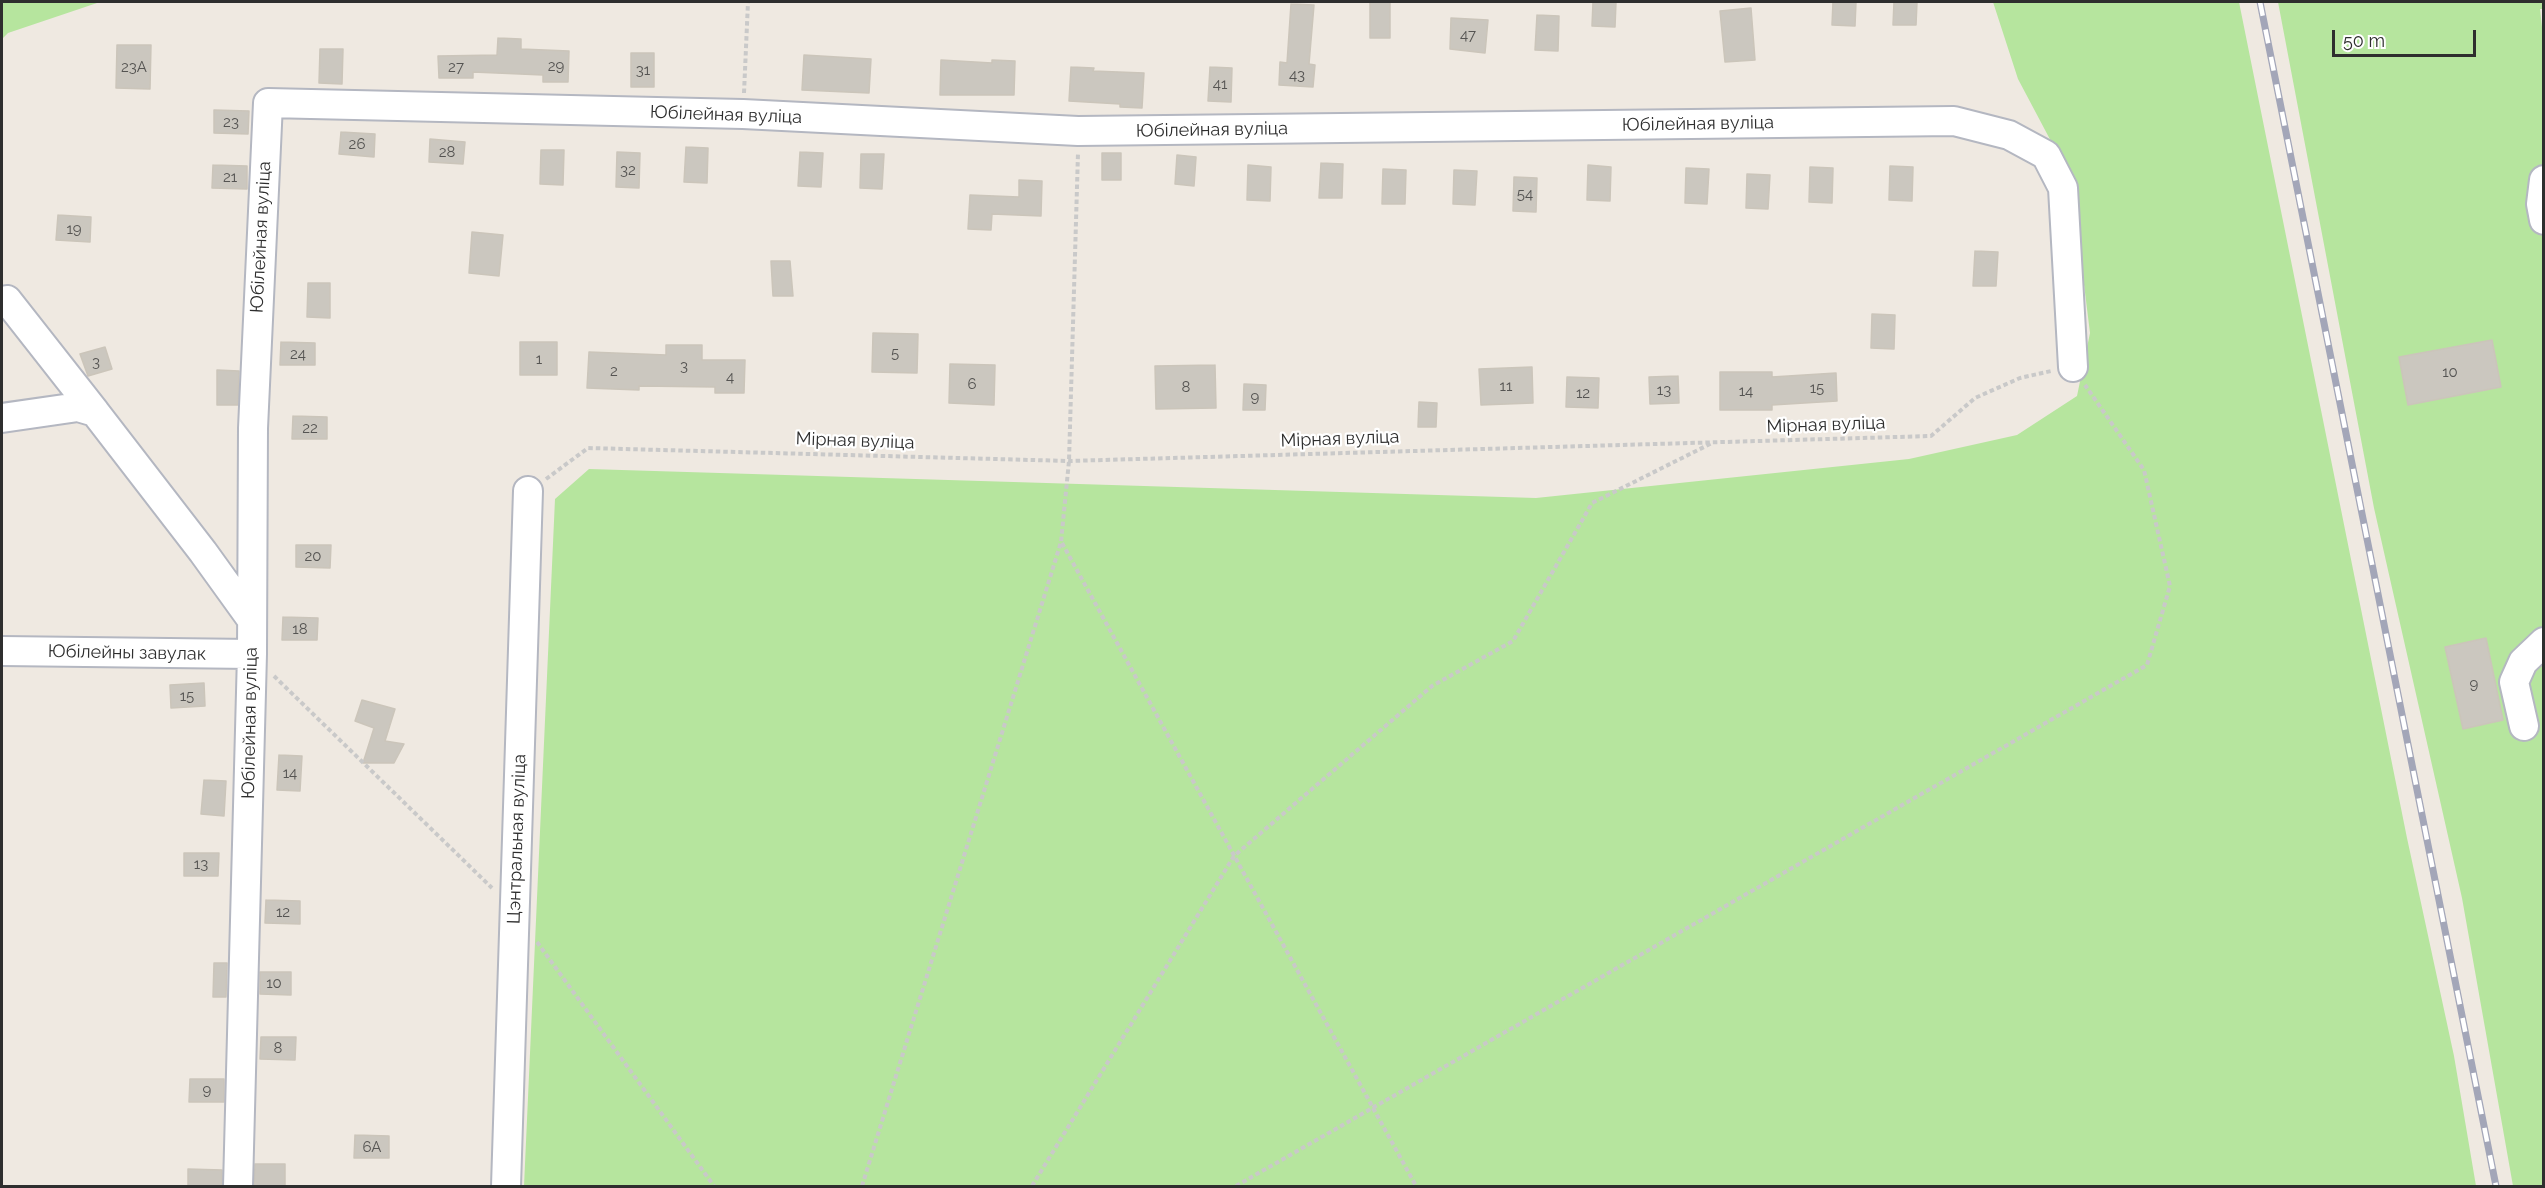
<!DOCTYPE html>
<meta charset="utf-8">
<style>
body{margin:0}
#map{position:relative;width:2545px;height:1188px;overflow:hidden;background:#efe9e1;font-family:Raleway,sans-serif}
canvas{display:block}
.frame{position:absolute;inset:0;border:3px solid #2e2e2e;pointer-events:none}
.scale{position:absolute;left:2332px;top:30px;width:144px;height:27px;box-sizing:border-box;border:3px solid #2e2e2e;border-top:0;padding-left:8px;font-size:18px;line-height:21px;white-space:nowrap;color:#2e2e2e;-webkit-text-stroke:4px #fff;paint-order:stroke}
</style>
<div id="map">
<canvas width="2545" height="1188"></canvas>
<div class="frame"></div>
<div class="scale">50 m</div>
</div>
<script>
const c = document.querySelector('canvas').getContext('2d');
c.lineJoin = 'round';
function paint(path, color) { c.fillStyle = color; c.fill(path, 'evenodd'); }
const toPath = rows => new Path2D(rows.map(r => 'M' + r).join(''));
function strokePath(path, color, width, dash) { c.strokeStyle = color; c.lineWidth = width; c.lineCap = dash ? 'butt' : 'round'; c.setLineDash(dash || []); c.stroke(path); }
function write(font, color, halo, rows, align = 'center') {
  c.font = font + ' Raleway,sans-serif'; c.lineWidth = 4.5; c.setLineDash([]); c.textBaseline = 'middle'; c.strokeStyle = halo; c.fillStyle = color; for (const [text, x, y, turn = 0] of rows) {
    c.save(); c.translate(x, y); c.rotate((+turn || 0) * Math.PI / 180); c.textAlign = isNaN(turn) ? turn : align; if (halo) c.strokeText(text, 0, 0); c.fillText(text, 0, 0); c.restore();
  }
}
const green = toPath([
 [2,2,100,2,8,33,2,39],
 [1993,2,2239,2,2407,838,2454,1056,2476,1186,524,1186,555,499,589,469,1536,498,1909,459,2017,435,2077,396,2090,333,2071,179,2018,79],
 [2278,2,2543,2,2543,9,2540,9,2544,45,2543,1186,2513,1186,2462,898,2374,508]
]);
const building = toPath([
 [1370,2,1390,2,1390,38,1370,38,1370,2],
 [1593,2,1616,2,1615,27,1592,26,1593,2],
 [1833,2,1856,2,1855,26,1832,25,1833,2],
 [1894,2,1917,2,1916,25,1893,25,1894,2],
 [1291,4,1314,5,1309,64,1315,65,1313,87,1279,85,1280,62,1287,63,1291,4],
 [1751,8,1755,60,1725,62,1720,11,1751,8],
 [1537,15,1559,16,1558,51,1535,50,1537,15],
 [1451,18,1488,20,1485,53,1450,49,1451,18],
 [498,38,521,39,521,49,569,51,568,82,543,82,543,75,473,72,473,78,439,78,438,56,497,55,498,38],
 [117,45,151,45,150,89,116,88,117,45],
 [320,49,343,49,342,84,319,83,320,49],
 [631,53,654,53,654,87,631,87,631,53],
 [804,55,871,59,869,93,802,90,804,55],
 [941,60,992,63,992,60,1015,61,1014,95,940,95,941,60],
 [1071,67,1094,68,1093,71,1144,73,1142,108,1120,107,1120,104,1069,101,1071,67],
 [1210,67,1232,68,1231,102,1208,101,1210,67],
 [214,110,249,111,248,134,214,133,214,110],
 [341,132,375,134,374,157,339,154,341,132],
 [430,139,465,142,463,164,429,162,430,139],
 [686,147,708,148,707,183,684,182,686,147],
 [541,150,564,150,563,185,540,184,541,150],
 [617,152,640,153,639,188,616,187,617,152],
 [800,152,823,153,821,187,798,186,800,152],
 [1102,153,1121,153,1121,180,1102,180,1102,153],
 [861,154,884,154,882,189,860,188,861,154],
 [1177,155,1196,157,1194,186,1175,184,1177,155],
 [1321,163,1343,164,1342,198,1319,198,1321,163],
 [213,165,247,166,247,189,212,188,213,165],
 [1248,165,1271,167,1270,201,1247,200,1248,165],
 [1588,165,1611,167,1610,201,1587,200,1588,165],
 [1890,166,1913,167,1912,201,1889,200,1890,166],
 [1810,167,1833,168,1832,203,1809,202,1810,167],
 [1686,168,1709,169,1707,204,1685,203,1686,168],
 [1383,169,1406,170,1405,204,1382,204,1383,169],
 [1454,170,1477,171,1475,205,1453,204,1454,170],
 [1747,174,1770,175,1768,209,1746,208,1747,174],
 [1514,177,1537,178,1536,212,1513,211,1514,177],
 [1019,180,1042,181,1041,216,992,214,991,230,968,229,970,195,1019,197,1019,180],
 [58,215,91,217,90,242,56,240,58,215],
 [472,232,503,235,499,276,469,273,472,232],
 [1975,251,1998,252,1996,286,1973,286,1975,251],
 [771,261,790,261,793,296,773,296,771,261],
 [308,283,330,283,330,318,307,317,308,283],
 [1872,314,1895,315,1894,349,1871,348,1872,314],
 [873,333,918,334,917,373,872,372,873,333],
 [2492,340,2501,387,2408,405,2399,357,2492,340],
 [281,342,315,343,315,365,280,365,281,342],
 [520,342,557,342,557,375,520,375,520,342],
 [666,345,702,345,702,360,745,360,744,393,715,393,715,387,639,386,639,390,587,388,589,352,666,355,666,345],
 [105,347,112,369,88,376,80,354,105,347],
 [950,364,995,365,994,405,949,403,950,364],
 [1215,365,1216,408,1156,409,1155,366,1215,365],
 [1532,367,1533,403,1481,405,1479,369,1532,367],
 [217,370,239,371,238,405,217,405,217,370],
 [1720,372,1772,372,1772,377,1836,373,1837,401,1772,405,1772,410,1720,410,1720,372],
 [1678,376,1679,403,1650,404,1649,377,1678,376],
 [1567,377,1599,378,1598,408,1566,407,1567,377],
 [1244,384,1266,385,1265,410,1243,410,1244,384],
 [1419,402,1437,403,1436,427,1418,427,1419,402],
 [293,416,327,417,327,439,292,439,293,416],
 [296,545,331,545,330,568,296,567,296,545],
 [283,617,318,618,317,640,282,640,283,617],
 [2486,638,2503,720,2463,729,2445,647,2486,638],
 [204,683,205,706,171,708,170,685,204,683],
 [362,700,395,709,385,741,404,744,394,763,363,763,374,728,355,721,362,700],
 [279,755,302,756,300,791,277,790,279,755],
 [204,780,226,781,224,816,201,814,204,780],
 [184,853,219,853,218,876,184,876,184,853],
 [266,900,300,901,300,924,265,923,266,900],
 [214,963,227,963,226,997,213,997,214,963],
 [260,972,291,972,291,995,260,994,260,972],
 [261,1037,296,1037,295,1060,260,1059,261,1037],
 [190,1079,224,1079,224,1102,189,1102,190,1079],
 [355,1135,389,1136,389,1158,354,1158,355,1135],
 [255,1164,285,1164,285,1186,254,1186,255,1164],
 [188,1169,222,1170,222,1186,188,1186,188,1169]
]);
const path = toPath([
 [744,93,748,2],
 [546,479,588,448,1069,461,1931,436,1975,398,2020,378,2051,371],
 [1062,543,1416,1186],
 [274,676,492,888],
 [537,942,714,1186],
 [862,1186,1061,542,1069,461,1078,153],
 [1032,1186,1234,856,1432,686,1513,641,1592,503,1712,443],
 [1236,1186,2147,665,2170,586,2144,470,2085,385]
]);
const minor = toPath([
 [2544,180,2541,204,2544,220],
 [7,300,95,412],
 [2,418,78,407,95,412,203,552,252,620],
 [2,651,252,654],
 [2524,726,2514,682,2523,662,2544,642],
 [238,1186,252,654,253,428,268,103,743,114,1078,131,1954,121,2009,135,2046,155,2063,188,2073,367],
 [506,1186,528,491]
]);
const rail = toPath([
 [2260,2,2496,1186]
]);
const numberNames = [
 ["47",1468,35],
 ["29",556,66],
 ["23А",134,67],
 ["27",456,67],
 ["31",643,70],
 ["43",1297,75],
 ["41",1220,84],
 ["23",231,122],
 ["26",357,144],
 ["28",447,152],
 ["32",628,170],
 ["21",230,177],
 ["54",1525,194],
 ["19",74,229],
 ["5",895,353],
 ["24",298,354],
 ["1",539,359],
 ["3",96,362],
 ["3",684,366],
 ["2",614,371],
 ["10",2450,372],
 ["4",730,377],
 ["6",972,384],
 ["11",1506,386],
 ["8",1186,387],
 ["15",1817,388],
 ["13",1664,390],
 ["14",1746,391],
 ["12",1583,393],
 ["9",1255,397],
 ["22",310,428],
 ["20",313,556],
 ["18",300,629],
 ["9",2474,684],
 ["15",187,696],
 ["14",290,773],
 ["13",201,864],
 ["12",283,912],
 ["10",274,983],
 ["8",278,1048],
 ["9",207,1090],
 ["6А",372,1147]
];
const streetNames = [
 ["Юбілейная вуліца",726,115,2],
 ["Юбілейная вуліца",1698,124,-1],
 ["Юбілейная вуліца",1212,130,-1],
 ["Юбілейная вуліца",261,237,-87],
 ["Мірная вуліца",1826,425,-2],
 ["Мірная вуліца",1340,439,-2],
 ["Мірная вуліца",855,441,2],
 ["Юбілейны завулак",127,653,1],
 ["Юбілейная вуліца",250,723,-89],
 ["Цэнтральная вуліца",517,839,-88]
];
paint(green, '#b6e59e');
paint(building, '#cbc7bf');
strokePath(building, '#cbc5ba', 1.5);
strokePath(minor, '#b4b7c1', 32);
strokePath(path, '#c9c9c9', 4, [4.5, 3]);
strokePath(minor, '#fff', 28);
strokePath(rail, '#a3a6b8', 7);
strokePath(rail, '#fff', 4.5, [14]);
write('15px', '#555452', null, numberNames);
write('18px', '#2e2e2e', '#fff', streetNames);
</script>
